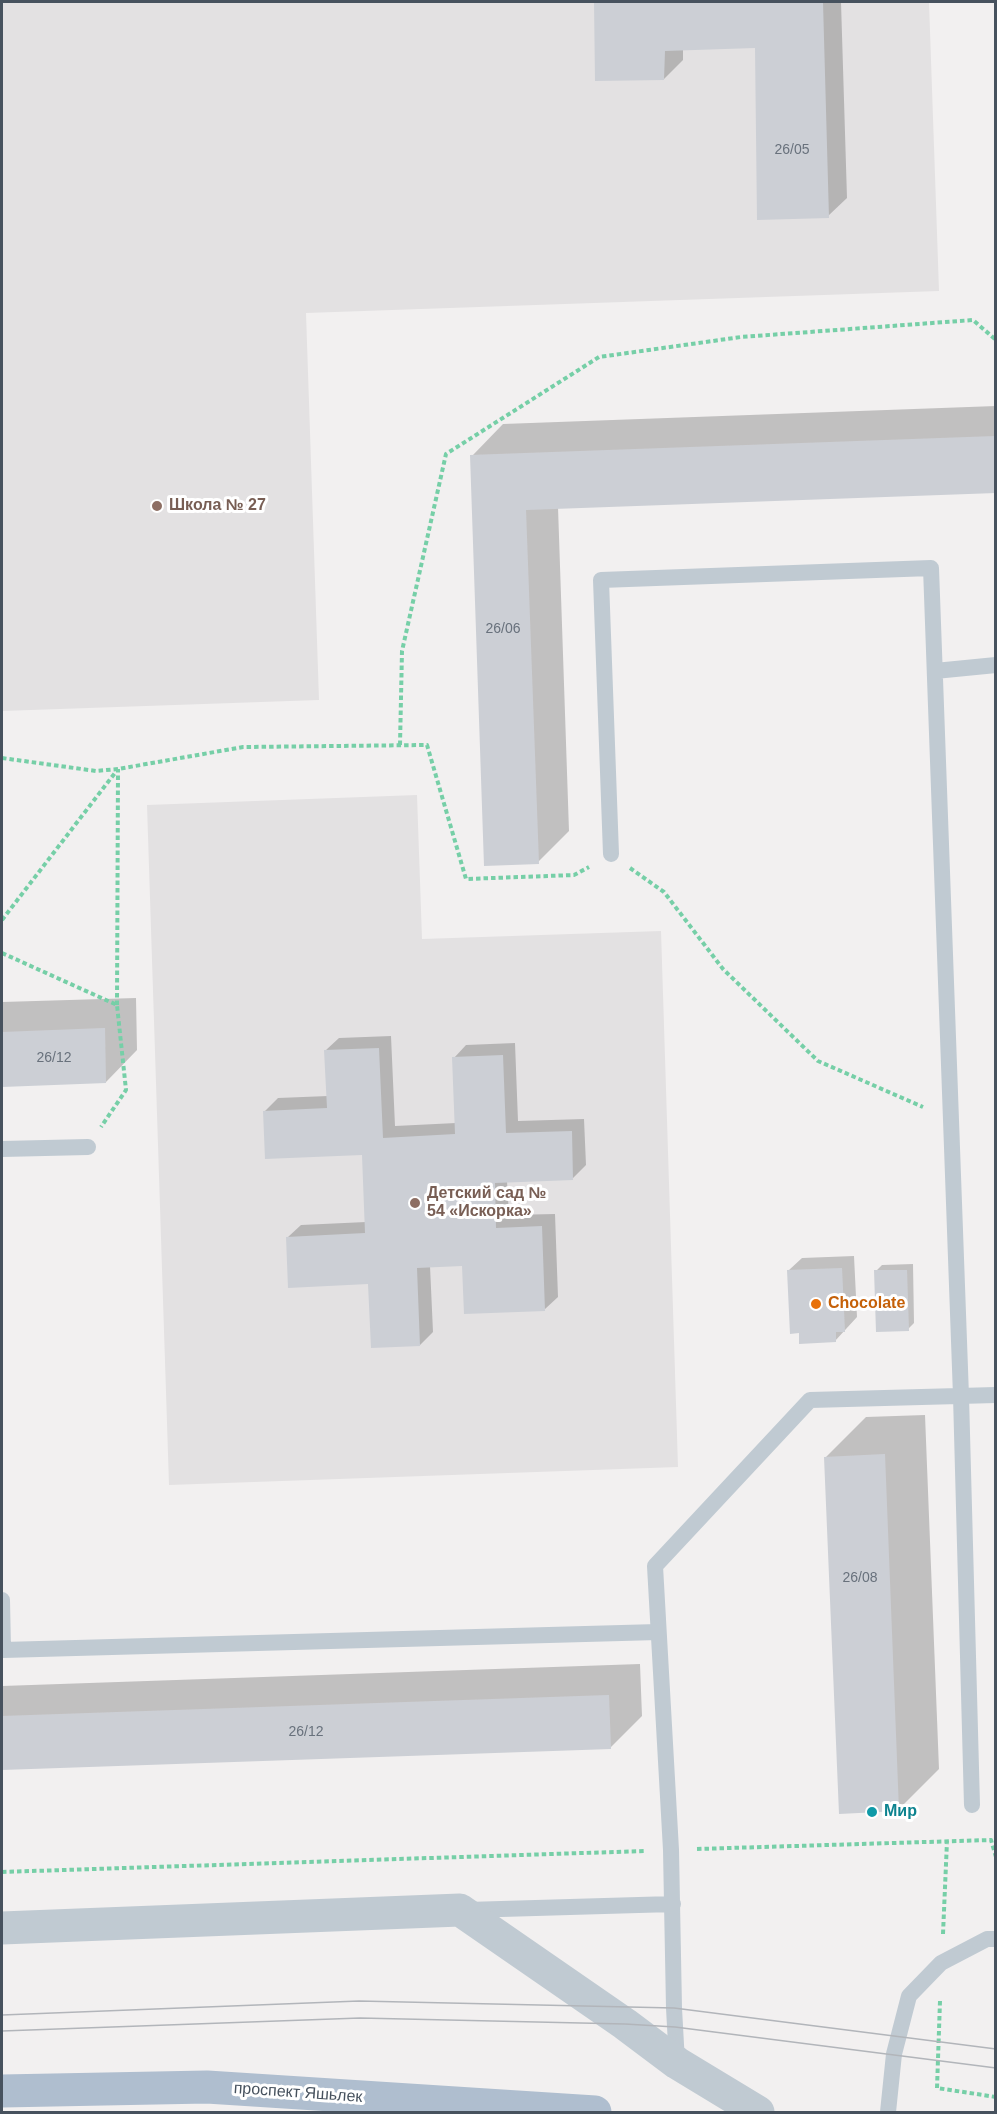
<!DOCTYPE html>
<meta charset="utf-8">
<style>
body{margin:0}
#map{position:relative;width:997px;height:2114px;overflow:hidden;background:#f2f0f0;font-family:Helvetica,sans-serif}
canvas{display:block}
.frame{position:absolute;inset:0;border:3px solid #47525e;pointer-events:none}
</style>
<div id="map">
<canvas width="997" height="2114"></canvas>
<div class="frame"></div>
</div>
<script>
const c = document.querySelector('canvas').getContext('2d');
c.lineJoin = 'round';
function paint(path, color) { c.fillStyle = color; c.fill(path, 'evenodd'); }
const toPath = rows => new Path2D(rows.map(r => 'M' + r).join(''));
function strokePath(path, color, width, dash) { c.strokeStyle = color; c.lineWidth = width; c.lineCap = dash ? 'butt' : 'round'; c.setLineDash(dash || []); c.stroke(path); }
function write(font, color, halo, rows, align = 'center') {
  c.font = font + ' Helvetica,sans-serif'; c.lineWidth = 6; c.setLineDash([]); c.textBaseline = 'middle'; c.strokeStyle = halo; c.fillStyle = color; for (const [text, x, y, turn = 0] of rows) {
    c.save(); c.translate(x, y); c.rotate((+turn || 0) * Math.PI / 180); c.textAlign = isNaN(turn) ? turn : align; if (halo) c.strokeText(text, 0, 0); c.fillText(text, 0, 0); c.restore();
  }
}
const education = toPath([
 [2,2,929,2,939,291,306,313,319,700,2,711],
 [417,795,422,939,661,931,678,1467,169,1485,147,805]
]);
const shadow = toPath([
 [595,2,841,2,847,198,828,216,756,47,683,49,683,60,664,79,597,80],
 [996,406,996,491,558,507,569,831,538,862,472,456,503,424],
 [136,998,137,1050,106,1082,2,1085,2,1002],
 [391,1036,395,1126,456,1123,454,1058,466,1045,515,1043,518,1121,584,1119,586,1165,573,1178,507,1181,509,1215,555,1214,558,1297,545,1309,464,1265,430,1266,433,1332,420,1345,369,1282,288,1237,301,1225,366,1222,364,1154,265,1111,278,1098,328,1096,326,1050,339,1038],
 [854,1256,857,1317,835,1341,800,1332,789,1270,802,1258],
 [913,1264,914,1323,908,1329,876,1271,882,1265],
 [925,1415,939,1769,899,1809,826,1457,866,1417],
 [640,1664,642,1716,610,1748,2,1769,2,1686]
]);
const building = toPath([
 [594,2,823,2,829,218,757,220,755,48,665,51,664,80,595,81],
 [996,436,996,493,526,510,539,864,484,866,470,455],
 [105,1028,106,1083,2,1087,2,1032],
 [379,1048,383,1138,455,1134,452,1057,503,1055,506,1133,572,1131,573,1180,495,1183,496,1228,542,1226,545,1311,464,1314,462,1266,417,1268,420,1346,371,1348,368,1284,288,1288,286,1237,365,1233,362,1155,265,1159,263,1111,327,1108,324,1050],
 [842,1268,845,1332,836,1332,836,1342,799,1344,799,1333,790,1334,787,1270],
 [874,1270,907,1270,909,1331,876,1332],
 [885,1454,899,1811,839,1814,824,1457],
 [609,1695,611,1749,2,1770,2,1716]
]);
const path = toPath([
 [400,745,402,651,446,454,599,357,741,337,973,320,996,340],
 [2,758,96,771,118,769,243,747,427,745,466,879,574,875,589,867],
 [630,868,664,892,723,969,818,1061,923,1107],
 [2,920,118,769],
 [2,953,117,1005,126,1090,101,1127],
 [117,1005,118,769],
 [697,1849,991,1840,996,1857],
 [2,1872,644,1851],
 [943,1934,947,1841],
 [940,2001,937,2088,996,2097]
]);
const service = toPath([
 [935,671,996,665],
 [611,854,601,580,931,568,961,1396,972,1805],
 [2,1149,88,1147],
 [2,1600,3,1650,658,1632],
 [467,1910,673,1904],
 [677,2063,674,2008,671,1850,655,1566,810,1400,996,1395],
 [888,2112,894,2054,909,1996,941,1963,987,1939,996,1939]
]);
const minor = toPath([
 [2,1928,460,1910,625,2024,677,2063,758,2112]
]);
const primary = toPath([
 [2,2091,207,2087,595,2112]
]);
const tram = toPath([
 [2,2015,359,2001,674,2008,996,2049],
 [2,2031,360,2018,625,2024,675,2027,996,2068]
]);
const markers = [
 [157,506,6,"#8d6e63"],
 [415,1203,6,"#8d6e63"],
 [816,1304,6,"#e8710a"],
 [872,1812,6,"#0f9aa8"]
];
const numberNames = [
 ["26/05",792,150],
 ["26/06",503,629],
 ["26/12",54,1058],
 ["26/08",860,1578],
 ["26/12",306,1732]
];
const educationNames = [
 ["Школа № 27",169,506],
 ["Детский сад №",427,1194],
 ["54 «Искорка»",427,1212]
];
const foodNames = [
 ["Chocolate",828,1304]
];
const cultureNames = [
 ["Мир",884,1812]
];
const streetNames = [
 ["проспект Яшьлек",298,2093,4]
];
paint(education, '#e3e1e2');
paint(shadow, '#0003');
paint(building, '#cccfd5');
strokePath(path, '#76cfa7', 4, [4.5, 3]);
strokePath(service, '#c0cad2', 16);
strokePath(minor, '#c0cad2', 33);
strokePath(primary, '#afbecf', 33);
strokePath(tram, '#b2b5ba', 1.5);
for (const [x, y, r, color] of markers) { const dot = new Path2D(); dot.arc(x, y, r, 0, 2 * Math.PI); c.fillStyle = color; c.fill(dot); strokePath(dot, '#fff', 2); }
write('14px', '#68717c', null, numberNames);
write('bold 16px', '#785e54', '#fff', educationNames, 'left');
write('bold 16px', '#c56008', '#fff', foodNames, 'left');
write('bold 16px', '#0d838f', '#fff', cultureNames, 'left');
write('16px', '#47525e', '#fff', streetNames);
</script>
